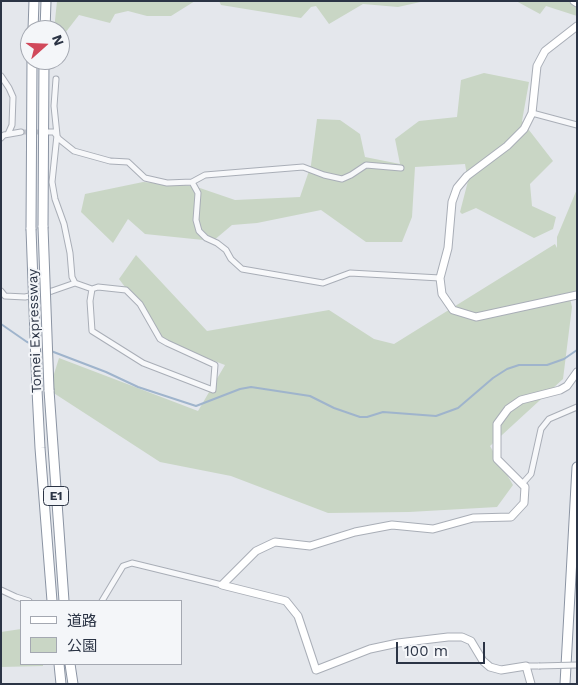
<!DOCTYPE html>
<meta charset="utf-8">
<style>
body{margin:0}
#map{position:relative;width:578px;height:685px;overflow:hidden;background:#e4e7ec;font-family:"Work Sans","Noto Sans JP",sans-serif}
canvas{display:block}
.frame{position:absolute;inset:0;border:2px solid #2b3445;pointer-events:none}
.legend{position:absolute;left:20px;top:600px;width:162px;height:65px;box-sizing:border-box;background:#f4f6f9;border:1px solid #a4a8b1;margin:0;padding:6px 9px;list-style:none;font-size:15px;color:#2b3445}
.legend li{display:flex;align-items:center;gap:10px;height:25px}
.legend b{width:25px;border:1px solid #a4a8b1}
.north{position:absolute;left:20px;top:20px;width:50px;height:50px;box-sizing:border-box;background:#f4f6f9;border:1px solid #a4a8b1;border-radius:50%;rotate:70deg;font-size:14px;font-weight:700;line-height:20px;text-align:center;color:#2b3445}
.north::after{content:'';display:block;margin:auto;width:18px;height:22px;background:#d1495b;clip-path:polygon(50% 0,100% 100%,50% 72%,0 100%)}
.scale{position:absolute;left:396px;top:642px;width:89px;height:22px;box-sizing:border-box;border:2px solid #2b3445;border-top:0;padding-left:6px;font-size:15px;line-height:18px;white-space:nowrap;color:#2b3445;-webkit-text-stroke:4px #f4f6f9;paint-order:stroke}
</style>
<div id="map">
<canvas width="578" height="685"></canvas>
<div class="frame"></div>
<ul class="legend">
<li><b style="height:6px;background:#fff"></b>道路</li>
<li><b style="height:14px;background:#c9d6c5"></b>公園</li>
</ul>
<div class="north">N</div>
<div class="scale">100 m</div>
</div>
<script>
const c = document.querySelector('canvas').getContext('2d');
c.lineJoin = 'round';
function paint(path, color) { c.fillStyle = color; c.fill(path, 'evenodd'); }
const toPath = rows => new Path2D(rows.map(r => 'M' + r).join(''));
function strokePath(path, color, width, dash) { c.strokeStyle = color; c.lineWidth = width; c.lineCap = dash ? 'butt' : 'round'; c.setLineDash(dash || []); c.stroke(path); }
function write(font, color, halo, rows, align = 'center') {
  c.font = font + ' "Work Sans",sans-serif'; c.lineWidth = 4; c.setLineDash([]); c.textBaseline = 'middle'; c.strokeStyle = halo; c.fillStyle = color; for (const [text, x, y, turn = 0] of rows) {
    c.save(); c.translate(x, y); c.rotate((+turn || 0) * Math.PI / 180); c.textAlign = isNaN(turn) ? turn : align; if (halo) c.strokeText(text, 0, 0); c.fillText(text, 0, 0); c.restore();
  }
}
const green = toPath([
 [57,1,195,1,171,16,147,16,128,11,115,14,110,23,79,15,62,37,60,56,60,30,54,30],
 [219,1,425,1,398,7,363,4,329,24,316,6,311,7,301,18,221,5],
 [516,1,577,1,577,16,546,6,540,14],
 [484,73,529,82,522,121,553,161,530,184,532,206,556,217,553,229,534,238,476,208,462,214,460,212,468,181,465,164,415,167,412,217,402,242,366,242,321,210,257,223,232,225,213,241,145,234,128,219,113,243,81,212,85,194,143,182,194,186,235,200,300,197,311,165,317,119,340,120,360,134,365,157,400,164,395,139,419,121,457,117,461,80],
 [577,189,577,291,569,294,572,307,563,379,490,446,513,485,497,507,409,512,328,513,231,476,160,462,49,390,59,358,198,411,225,365,167,343,119,279,136,255,207,331,329,310,374,339,394,344,555,244,557,248,557,237],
 [21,629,21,664,43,664,43,666,1,667,1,632]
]);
const stream = toPath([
 [1,324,27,342,33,344],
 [51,351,106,372,138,387,196,406,240,389,251,387,310,396,334,408,360,417,367,417,383,412,436,416,458,408,493,378,507,369,519,365,547,365,564,359,577,350]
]);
const streetTunnel = toPath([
 [21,132,46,132]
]);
const street = toPath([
 [1,76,9,88,13,97,12,125,8,134],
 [56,79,54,106,57,135,52,182,55,199,64,224,70,253,72,277,75,283,92,289,98,287,126,290,140,304,160,339,167,343,215,365,213,390,143,363,92,331,90,301,92,289],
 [532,113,577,125],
 [48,132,54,132,59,139,74,151,110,161,128,162,145,178,167,183,192,182,205,175,303,167,324,175,342,179,351,175,366,165,401,168],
 [1,138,4,135,21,132],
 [192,182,198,193,196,220,199,231,206,238,217,243,226,250,231,259,242,269,323,283,350,273,440,278],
 [1,291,5,296,25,297,52,291,75,283],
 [522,484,531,474,541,429,549,419,577,407],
 [1,590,16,597,29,601],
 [102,601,123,566,132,563,222,585],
 [526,666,539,666]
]);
const secondary = toPath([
 [574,1,577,3],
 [577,26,545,51,537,66,532,113,524,129,507,146,467,176,457,188,452,202,448,248,440,278,442,294,453,310,476,317,577,295],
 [531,684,526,666,501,670,490,667,483,661,471,641,462,637,448,637,398,643,370,649,316,670,298,616,286,601,222,585,256,551,275,542,310,546,355,532,392,525,433,529,473,518,511,517,524,503,525,487,497,459,497,424,508,409,521,400,560,390,567,386,577,372]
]);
const highway = toPath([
 [33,30,34,1],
 [45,30,46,1],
 [43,227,44,60],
 [31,229,32,60],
 [37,390,40,448,52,601],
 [49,390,64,601],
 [59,664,61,684],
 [70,664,73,684],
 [565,684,577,467]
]);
const streetBridge = toPath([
 [539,666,577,665]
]);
const highwayBridge = toPath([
 [43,227,49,390],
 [31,229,37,390]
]);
const shields = [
 [56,496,25]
];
const shieldNames = [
 ["E1",56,496]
];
const streetNames = [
 ["Tomei Expressway",35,331,-92]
];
paint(green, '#c9d6c5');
strokePath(stream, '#9fb4cc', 2);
strokePath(streetTunnel, '#bfc3cb', 5, [5, 2.5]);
strokePath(street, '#a9aeb7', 7);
strokePath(secondary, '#a9aeb7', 9);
strokePath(highway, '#8b94a3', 11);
strokePath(street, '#f7f8fa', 5);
strokePath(secondary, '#fff', 7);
strokePath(highway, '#fff', 9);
strokePath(streetBridge, '#a9aeb7', 7, []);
strokePath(highwayBridge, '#8b94a3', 11, []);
strokePath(streetBridge, '#f7f8fa', 5);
strokePath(highwayBridge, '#fff', 9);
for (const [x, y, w] of shields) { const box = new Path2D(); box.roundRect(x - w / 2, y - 9.5, w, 19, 4); c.fillStyle = '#f4f6f9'; c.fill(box); strokePath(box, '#2b3445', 1); }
write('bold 12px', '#2b3445', null, shieldNames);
write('14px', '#2b3445', '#f4f6f9', streetNames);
</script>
